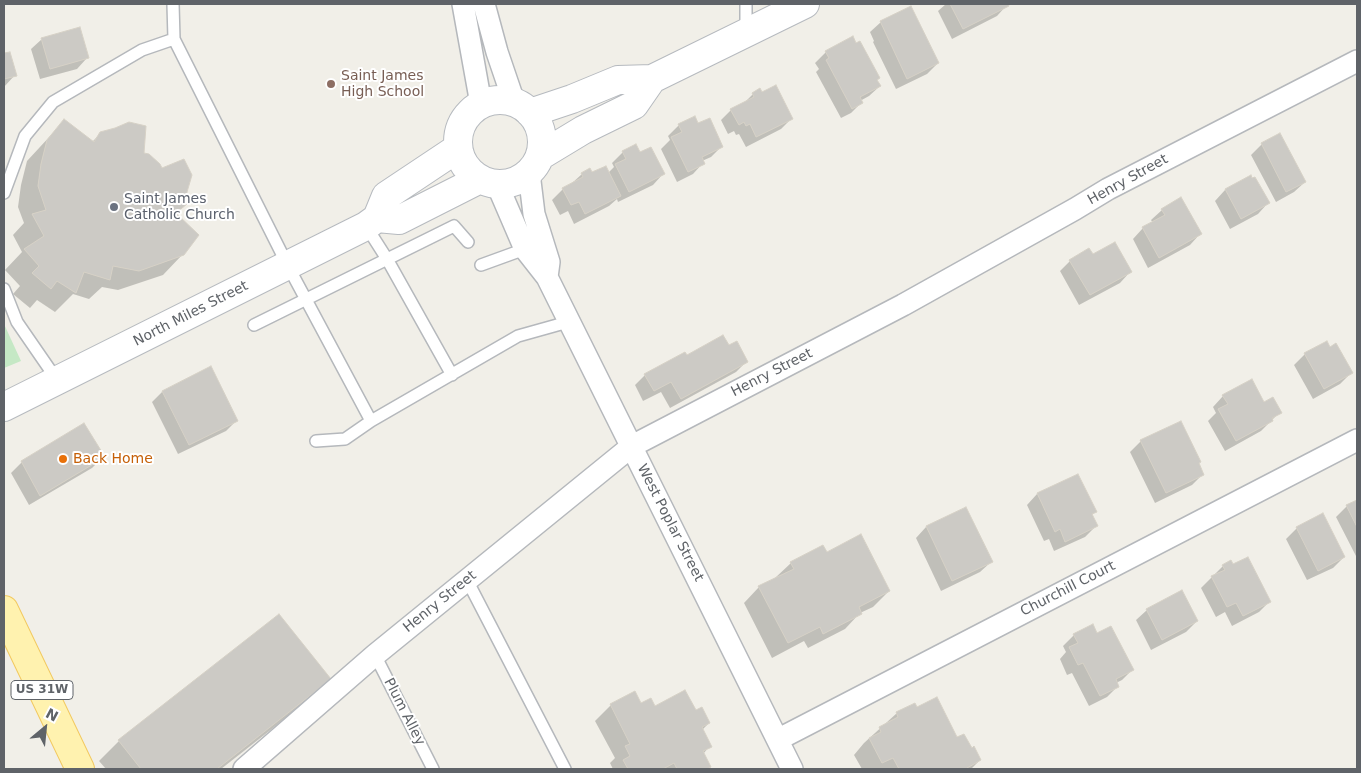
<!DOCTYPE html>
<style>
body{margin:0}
#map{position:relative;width:1361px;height:773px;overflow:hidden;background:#f1efe8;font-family:"DejaVu Sans",sans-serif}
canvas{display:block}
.frame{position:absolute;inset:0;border:5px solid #5f6368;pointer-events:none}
.north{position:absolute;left:20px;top:703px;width:50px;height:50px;-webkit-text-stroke:4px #fff;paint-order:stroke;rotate:28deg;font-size:14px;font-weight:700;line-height:20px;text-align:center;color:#5f6368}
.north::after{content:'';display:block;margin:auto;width:18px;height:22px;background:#5f6368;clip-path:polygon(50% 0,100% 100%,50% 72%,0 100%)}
</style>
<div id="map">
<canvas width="1361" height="773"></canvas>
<div class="frame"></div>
<div class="north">N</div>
</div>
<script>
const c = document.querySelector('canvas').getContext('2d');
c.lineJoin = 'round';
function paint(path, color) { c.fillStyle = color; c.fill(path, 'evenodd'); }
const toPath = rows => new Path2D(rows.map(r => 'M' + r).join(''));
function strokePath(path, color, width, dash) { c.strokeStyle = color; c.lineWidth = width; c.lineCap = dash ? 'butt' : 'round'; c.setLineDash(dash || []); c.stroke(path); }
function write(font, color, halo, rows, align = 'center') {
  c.font = font + ' "DejaVu Sans",sans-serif'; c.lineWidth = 4; c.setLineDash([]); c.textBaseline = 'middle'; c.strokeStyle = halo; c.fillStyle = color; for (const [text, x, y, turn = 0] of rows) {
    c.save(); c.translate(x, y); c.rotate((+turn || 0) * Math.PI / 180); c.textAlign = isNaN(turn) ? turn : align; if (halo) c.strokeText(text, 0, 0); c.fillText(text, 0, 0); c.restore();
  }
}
const green = toPath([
 [4,324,21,361,4,368]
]);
const shadow = toPath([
 [946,4,1007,4,1007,5,997,16,952,39,938,11],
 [881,22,938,63,927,74,896,89,873,42,874,41,870,32],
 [42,39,87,58,77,69,40,79,31,49],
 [826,52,876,80,880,86,869,96,860,101,861,103,851,113,841,118,816,72,819,69,815,63],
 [9,53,15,75,4,87,4,55],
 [753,94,762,94,792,118,781,129,746,147,739,134,736,135,734,131,728,134,721,120,731,110,743,104],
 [64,121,92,142,101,133,143,154,175,214,183,254,163,275,118,290,102,287,89,299,73,294,55,312,37,300,30,308,13,294,20,286,5,270,22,252,13,235,24,223,18,207,21,185,27,161],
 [679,125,698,125,722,146,711,157,702,161,703,163,693,174,677,182,661,149,670,140,668,136],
 [1262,144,1305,182,1294,192,1276,202,1251,155],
 [635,146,639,153,663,174,653,185,618,202,617,199,609,206,574,224,568,211,560,215,552,200,563,189,571,184,582,174,608,173,614,167,612,163,623,152],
 [1250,177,1268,203,1258,214,1230,229,1215,201,1225,190],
 [1162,210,1200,234,1190,245,1148,268,1133,239,1143,228,1153,223,1151,220],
 [1092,256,1130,272,1120,283,1079,305,1060,271,1070,261],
 [728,347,747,361,736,372,670,408,661,392,643,401,635,385,645,375,686,356],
 [1305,354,1351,373,1340,384,1313,399,1294,365],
 [210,368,236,421,226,431,178,454,152,402,162,392],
 [1223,396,1264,403,1280,412,1261,431,1225,451,1208,421,1216,413,1213,407],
 [1141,441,1198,464,1203,474,1192,485,1155,503,1130,452],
 [103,457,92,468,29,505,11,473,22,462],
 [1077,475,1095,512,1091,516,1096,526,1085,537,1054,551,1049,539,1044,541,1027,505,1037,494],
 [1357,501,1357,555,1356,556,1336,517,1347,506],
 [966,509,991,562,980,572,941,591,916,538,926,527],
 [1297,528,1344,557,1333,568,1307,580,1286,539],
 [826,554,889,591,873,607,860,613,845,629,808,648,804,641,772,658,744,603,759,587,775,578,791,563],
 [1223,566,1269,602,1259,612,1232,626,1225,612,1216,617,1201,588],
 [1147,610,1197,621,1186,632,1151,650,1136,620],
 [1074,635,1097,635,1132,670,1122,680,1116,683,1118,686,1107,697,1089,706,1072,673,1067,675,1060,659,1066,652,1063,646],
 [330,679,310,699,221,769,106,769,99,761,119,741],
 [611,705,641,705,695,711,709,723,702,730,710,746,703,754,710,767,708,769,613,769,610,763,615,758,595,721],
 [917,708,957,738,980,760,971,769,862,769,854,755,864,743,897,713]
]);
const building = toPath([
 [950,4,1008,4,1009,6,963,29,950,4],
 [911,6,939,63,907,79,880,21,911,6],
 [80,27,89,58,50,69,41,38,80,27],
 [853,36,856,43,860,41,880,78,877,80,881,86,860,97,863,103,852,109,826,60,829,58,825,51,853,36],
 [10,52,17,76,4,79,4,53,10,52],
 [776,85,793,119,756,137,750,124,746,126,744,122,739,125,730,109,754,97,752,93,760,88,762,92,776,85],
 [695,116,698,123,710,118,723,147,702,157,705,164,688,172,671,137,682,132,678,124,695,116],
 [64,119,94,142,100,132,115,128,129,122,146,126,144,153,149,154,160,164,162,168,184,159,192,175,187,192,187,204,176,213,199,235,184,255,139,271,113,266,110,280,84,272,76,293,57,281,51,289,32,273,39,266,24,249,44,236,32,214,46,210,38,186,41,164,47,140,64,119],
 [1280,133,1306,182,1286,192,1261,143,1280,133],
 [636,144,640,152,651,147,665,174,629,192,615,164,626,159,622,151,636,144],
 [606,166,621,196,585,214,579,202,571,205,562,188,583,177,581,173,590,168,592,172,606,166],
 [1251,175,1252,178,1255,177,1270,203,1241,219,1225,189,1251,175],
 [1181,197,1202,234,1159,258,1142,227,1165,215,1161,209,1181,197],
 [1115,242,1132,272,1090,295,1069,260,1089,248,1093,254,1115,242],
 [723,335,729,345,737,341,748,362,681,399,671,382,654,391,644,374,685,352,687,355,723,335],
 [1327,341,1330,347,1336,343,1353,373,1324,389,1304,353,1327,341],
 [211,366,238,421,189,445,162,391,211,366],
 [1252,379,1264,402,1273,397,1282,413,1272,418,1273,421,1236,441,1218,409,1228,404,1222,395,1252,379],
 [1181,421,1201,462,1199,463,1204,475,1166,493,1140,440,1181,421],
 [84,423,105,457,40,496,21,461,84,423],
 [1078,474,1097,512,1092,514,1098,526,1065,542,1060,529,1055,532,1037,493,1078,474],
 [1357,500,1357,527,1346,505,1357,500],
 [966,507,993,562,952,581,926,526,966,507],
 [1323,513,1345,557,1318,571,1296,527,1323,513],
 [861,534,890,591,859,607,862,614,823,634,820,627,788,643,758,586,794,569,790,562,823,545,827,552,861,534],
 [1248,557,1271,602,1243,616,1236,603,1227,607,1211,576,1225,570,1222,565,1231,560,1233,564,1248,557],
 [1182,590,1198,621,1162,640,1146,609,1182,590],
 [279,614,331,679,217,769,141,769,118,740,279,614],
 [1093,624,1097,633,1111,626,1134,670,1116,679,1119,687,1100,696,1083,663,1078,665,1069,647,1078,643,1073,634,1093,624],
 [685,690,696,710,702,707,710,723,702,727,712,747,703,751,711,767,707,769,677,769,674,763,663,769,628,769,623,760,630,756,625,746,630,744,610,704,635,691,641,703,651,698,655,706,685,690],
 [937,697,957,737,964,734,972,748,974,746,981,760,967,768,967,769,899,769,893,758,882,763,869,738,881,732,879,727,898,717,896,712,915,703,917,707,937,697]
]);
const lane = toPath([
 [746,31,746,4],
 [174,39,288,266,371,421],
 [4,193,25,136,53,102,142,50,174,39,173,4],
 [366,226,387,259,452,375],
 [481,265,525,249],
 [4,289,17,322,57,380],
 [254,325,454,226,468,242],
 [316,441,345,439,371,421,518,336,568,322],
 [467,580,565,769],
 [375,655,433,769]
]);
const street = toPath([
 [463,4,481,104],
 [484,4,497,52,514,102],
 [529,173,534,214,549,262,547,277],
 [497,184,525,249,547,277,792,769],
 [779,739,1357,440],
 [244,769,375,655,632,446,903,305,1075,209,1108,189,1357,61]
]);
const secondary = toPath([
 '458 142a42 42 0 1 1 84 0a42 42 0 1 1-84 0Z',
 [530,113,572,99,618,80,652,79,805,4],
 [540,156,583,130,634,105,652,79],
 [377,218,399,220,480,179],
 [4,407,366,226,377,218,386,196,458,148]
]);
const primary = toPath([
 [4,610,80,769]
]);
const markers = [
 [331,84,5,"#8d6e63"],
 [114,207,5,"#6b7280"],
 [63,459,5,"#e8710a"]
];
const shields = [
 [42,690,62]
];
const shieldNames = [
 ["US 31W",42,690]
];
const educationNames = [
 ["Saint James",341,76],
 ["High School",341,92]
];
const streetNames = [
 ["Henry Street",1128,180,-29],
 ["North Miles Street",191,314,-27],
 ["Henry Street",772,373,-27],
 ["West Poplar Street",670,523,63],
 ["Churchill Court",1068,589,-27],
 ["Henry Street",440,602,-39],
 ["Plum Alley",404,712,63]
];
const worshipNames = [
 ["Saint James",124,199],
 ["Catholic Church",124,215]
];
const foodNames = [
 ["Back Home",73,459]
];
paint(green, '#c5e8c5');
paint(shadow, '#0003');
paint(building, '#cccac5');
strokePath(building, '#d6d1c6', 1);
strokePath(lane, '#b5b8bc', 14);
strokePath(street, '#b5b8bc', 24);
strokePath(secondary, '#b6babf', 30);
strokePath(primary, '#f2c960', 30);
strokePath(lane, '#fff', 11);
strokePath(street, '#fff', 21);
strokePath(secondary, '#fff', 28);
strokePath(primary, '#fff2af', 28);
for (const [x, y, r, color] of markers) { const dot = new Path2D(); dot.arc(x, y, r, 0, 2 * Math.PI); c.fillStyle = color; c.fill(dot); strokePath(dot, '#fff', 2); }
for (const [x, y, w] of shields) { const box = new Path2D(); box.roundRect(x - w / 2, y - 9.5, w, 19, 4); c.fillStyle = '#fff'; c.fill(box); strokePath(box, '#5f6368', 1); }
write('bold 12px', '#5f6368', null, shieldNames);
write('14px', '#785e54', '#fff', educationNames, 'left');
write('14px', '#5f6368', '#fff', streetNames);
write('14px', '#5b616d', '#fff', worshipNames, 'left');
write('14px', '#c56008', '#fff', foodNames, 'left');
</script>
